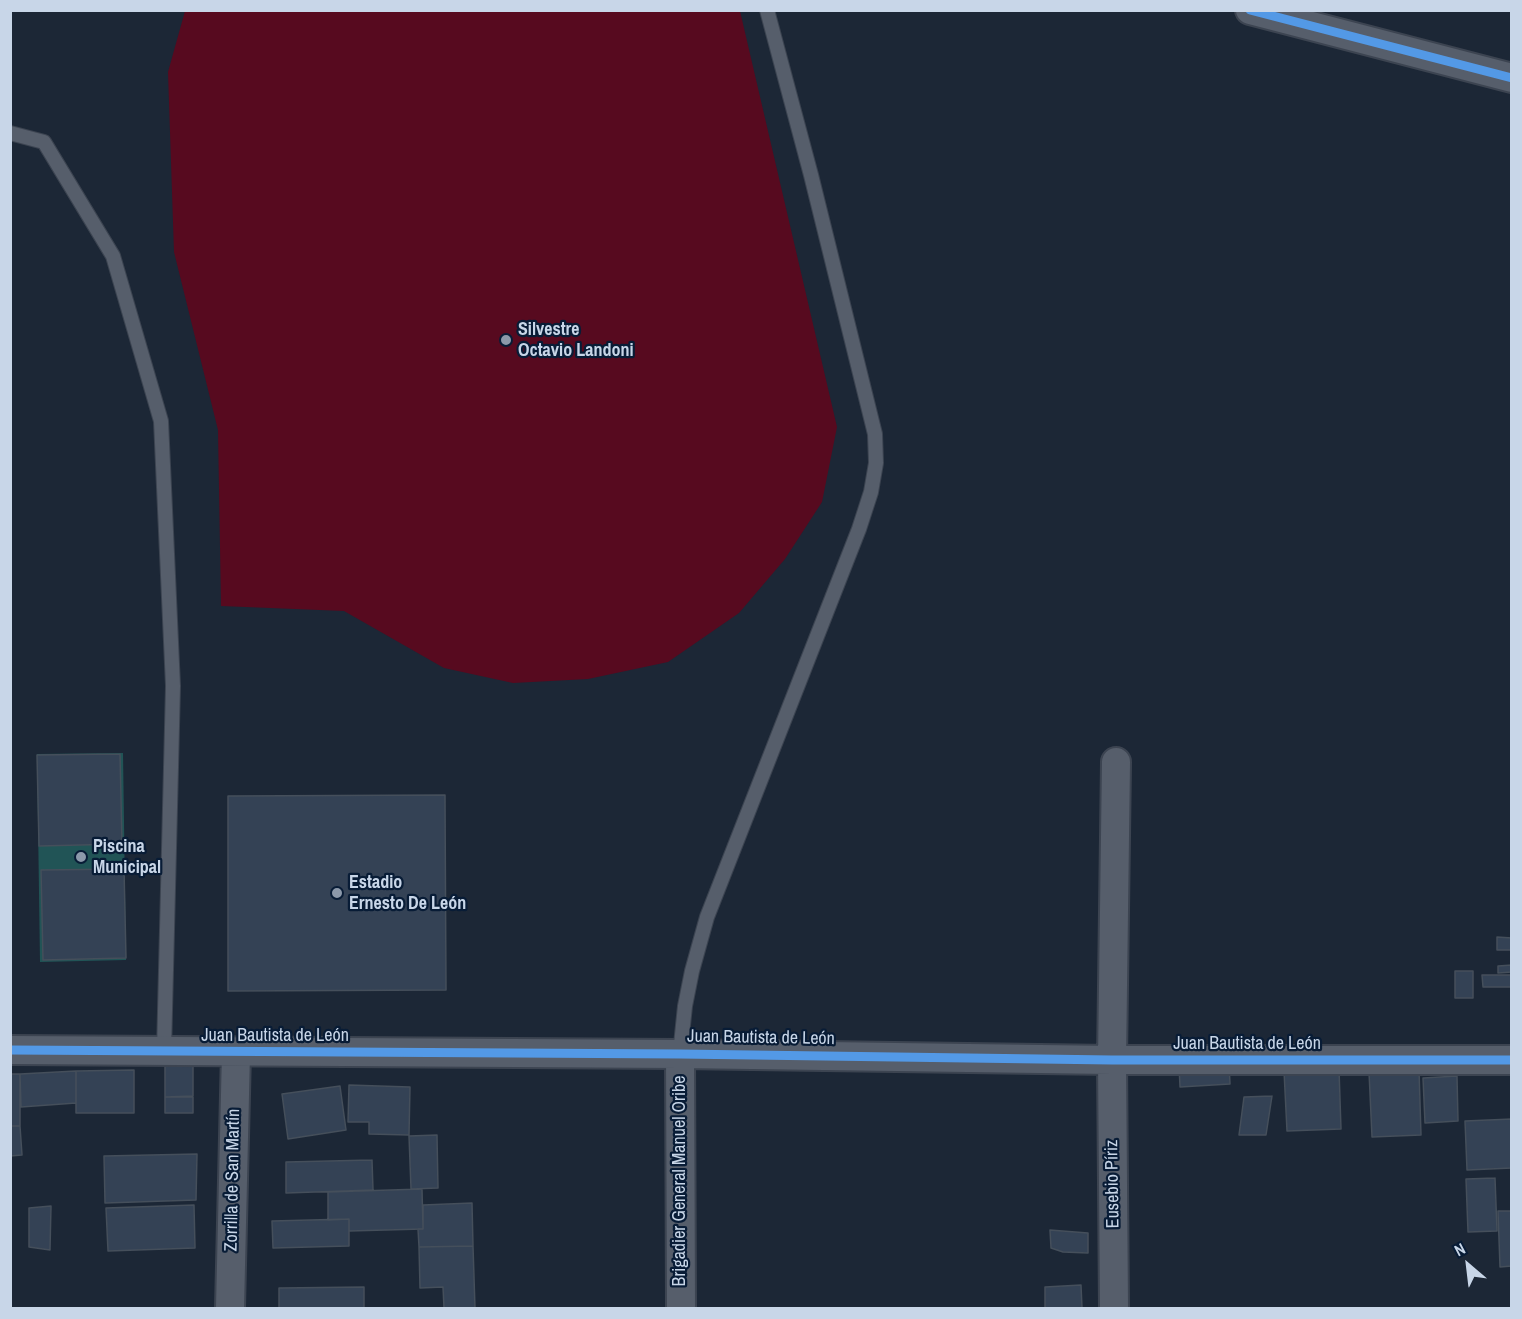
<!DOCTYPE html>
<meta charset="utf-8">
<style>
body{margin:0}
#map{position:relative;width:1522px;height:1319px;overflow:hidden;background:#1c2736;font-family:"Archivo Narrow",sans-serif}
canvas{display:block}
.frame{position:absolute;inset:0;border:12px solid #c8d6e8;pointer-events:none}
.north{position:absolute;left:1438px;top:1235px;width:60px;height:60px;-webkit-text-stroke:4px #081c36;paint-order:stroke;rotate:332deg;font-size:16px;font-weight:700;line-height:24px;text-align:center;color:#c8d6e8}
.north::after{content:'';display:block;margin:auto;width:21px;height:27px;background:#c8d6e8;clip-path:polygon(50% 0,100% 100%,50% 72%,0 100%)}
</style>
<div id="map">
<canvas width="1522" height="1319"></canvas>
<div class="frame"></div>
<div class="north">N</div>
</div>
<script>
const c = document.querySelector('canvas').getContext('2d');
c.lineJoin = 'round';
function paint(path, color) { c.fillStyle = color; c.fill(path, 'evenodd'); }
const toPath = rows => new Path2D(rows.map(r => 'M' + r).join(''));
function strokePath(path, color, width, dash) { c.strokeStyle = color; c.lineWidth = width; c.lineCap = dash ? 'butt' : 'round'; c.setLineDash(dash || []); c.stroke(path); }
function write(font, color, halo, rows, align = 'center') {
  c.font = font + ' "Archivo Narrow",sans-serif'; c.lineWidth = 4.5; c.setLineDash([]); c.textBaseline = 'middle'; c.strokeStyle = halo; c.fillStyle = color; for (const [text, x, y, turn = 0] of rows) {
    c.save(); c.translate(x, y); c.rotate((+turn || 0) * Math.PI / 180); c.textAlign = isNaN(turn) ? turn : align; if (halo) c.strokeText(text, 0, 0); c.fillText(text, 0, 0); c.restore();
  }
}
const green = toPath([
 [185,11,740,11,837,427,822,502,785,559,739,613,668,662,588,679,513,683,444,668,344,611,221,606,218,430,174,252,168,72]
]);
const water = toPath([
 [123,753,126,960,40,962,37,754]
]);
const building = toPath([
 [120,754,122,844,39,846,37,755,120,754],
 [445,795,446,990,228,991,228,796,445,795],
 [124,869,126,958,43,960,41,870,124,869],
 [1497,937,1512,938,1511,950,1497,950,1497,937],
 [1512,965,1512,972,1498,973,1498,966,1512,965],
 [1455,971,1473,971,1473,998,1455,998,1455,971],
 [1482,975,1512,975,1512,987,1483,987,1482,975],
 [193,1055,193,1096,165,1097,165,1056,193,1055],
 [1229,1063,1230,1084,1180,1087,1179,1065,1229,1063],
 [1339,1069,1341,1129,1287,1131,1284,1071,1339,1069],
 [134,1070,134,1113,76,1113,76,1071,134,1070],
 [1419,1070,1421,1135,1372,1137,1369,1072,1419,1070],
 [76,1071,76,1103,21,1107,20,1074,76,1071],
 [10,1074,20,1074,20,1126,10,1126,10,1074],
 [1457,1076,1458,1121,1425,1123,1423,1078,1457,1076],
 [349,1085,410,1087,409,1135,369,1134,369,1122,348,1122,349,1085],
 [340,1086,346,1130,288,1139,282,1094,340,1086],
 [1272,1096,1266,1135,1239,1135,1244,1097,1272,1096],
 [165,1097,193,1097,193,1113,165,1113,165,1097],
 [1512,1119,1512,1168,1467,1170,1465,1121,1512,1119],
 [10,1126,20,1126,22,1155,10,1156,10,1126],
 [437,1135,438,1188,411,1189,409,1136,437,1135],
 [197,1154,196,1200,105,1203,104,1156,197,1154],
 [372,1160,373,1190,286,1193,286,1162,372,1160],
 [1495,1178,1497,1231,1468,1232,1466,1179,1495,1178],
 [422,1189,423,1229,349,1231,349,1219,328,1220,328,1192,422,1189],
 [472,1203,473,1246,419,1247,418,1229,423,1229,423,1205,472,1203],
 [194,1205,195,1248,108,1251,106,1208,194,1205],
 [51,1206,50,1250,29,1247,29,1208,51,1206],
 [1498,1211,1512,1211,1512,1266,1500,1267,1498,1211],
 [349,1219,349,1246,273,1248,272,1221,349,1219],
 [1050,1230,1088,1233,1088,1253,1063,1252,1051,1248,1050,1230],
 [473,1246,475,1308,444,1308,443,1287,420,1288,419,1247,473,1246],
 [1081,1285,1082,1308,1045,1308,1045,1287,1081,1285],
 [364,1287,364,1308,279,1308,279,1288,364,1287]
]);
const service = toPath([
 [10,133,44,142,113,256,161,421,173,686,164,1051],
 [680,1054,685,1006,692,971,707,917,859,529,871,492,876,463,875,434,811,175,767,10]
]);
const minor = toPath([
 [1250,10,1512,78],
 [10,1050,680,1054,1112,1060,1512,1060],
 [680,1054,681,1308],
 [230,1308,236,1052],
 [1114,1308,1112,1060,1116,762]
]);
const cycleway = toPath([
 [1250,10,1512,78],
 [10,1050,680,1054,1112,1060,1512,1060]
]);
const markers = [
 [506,340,6,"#8c99aa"],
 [81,857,6,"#8c99aa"],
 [337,893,6,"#8c99aa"]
];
const poiNames = [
 ["Silvestre",518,330],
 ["Octavio Landoni",518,351],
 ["Piscina",93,847],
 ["Municipal",93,868],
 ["Estadio",349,883],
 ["Ernesto De León",349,904]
];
const streetNames = [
 ["Juan Bautista de León",275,1036],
 ["Juan Bautista de León",761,1038,1],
 ["Juan Bautista de León",1247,1044],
 ["Zorrilla de San Martín",233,1180,-89],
 ["Brigadier General Manuel Oribe",680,1181,-90],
 ["Eusebio Píriz",1113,1184,-91]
];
paint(green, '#570a1f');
paint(water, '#215456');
paint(building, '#344255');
strokePath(building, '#454f5b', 1.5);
strokePath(service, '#3c4451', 16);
strokePath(minor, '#3c4451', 32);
strokePath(service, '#565e6b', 14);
strokePath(minor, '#565e6b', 28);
strokePath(cycleway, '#5399e6', 9);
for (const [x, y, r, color] of markers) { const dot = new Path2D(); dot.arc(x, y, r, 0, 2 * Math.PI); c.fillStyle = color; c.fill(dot); strokePath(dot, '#081c36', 2); }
write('bold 18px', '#c8d6e8', '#081c36', poiNames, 'left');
write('18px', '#c8d6e8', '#081c36', streetNames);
</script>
